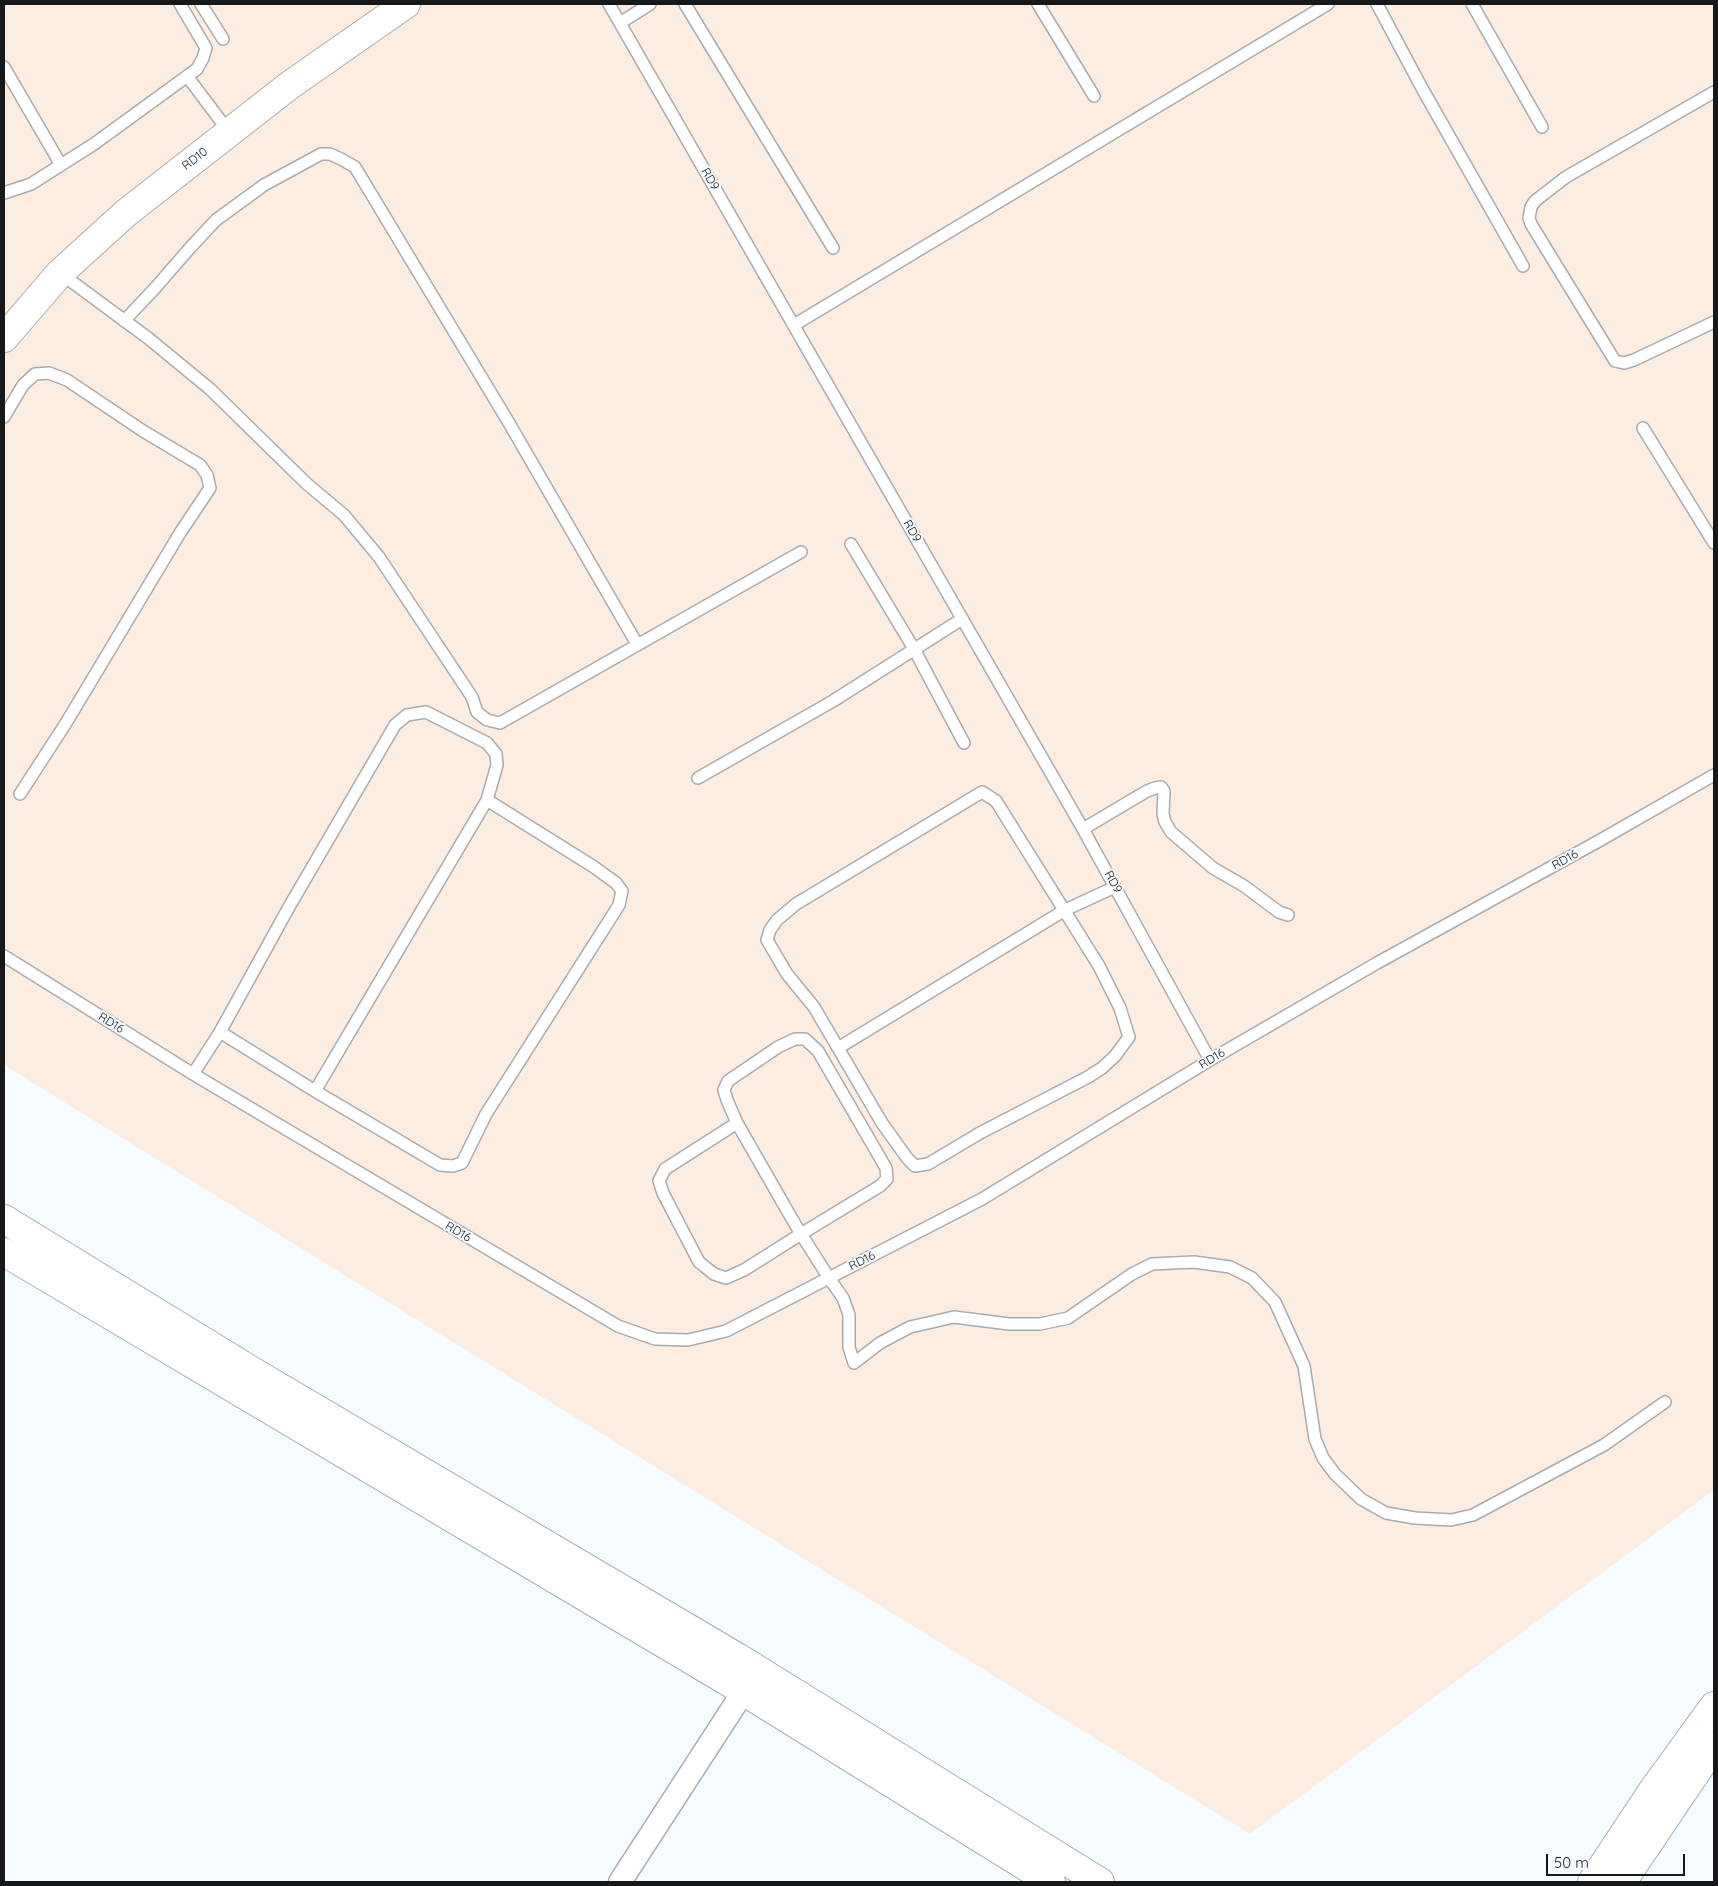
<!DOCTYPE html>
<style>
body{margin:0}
#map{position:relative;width:1718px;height:1886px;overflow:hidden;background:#f6fbff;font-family:Quicksand,sans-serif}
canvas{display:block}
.frame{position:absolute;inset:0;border:5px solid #17181a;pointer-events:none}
.scale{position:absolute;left:1546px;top:1854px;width:139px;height:22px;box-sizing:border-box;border:2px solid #17181a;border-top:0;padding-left:6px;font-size:15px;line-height:18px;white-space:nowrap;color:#17181a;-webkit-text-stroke:4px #f6fbff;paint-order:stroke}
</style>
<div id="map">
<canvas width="1718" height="1886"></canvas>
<div class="frame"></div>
<div class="scale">50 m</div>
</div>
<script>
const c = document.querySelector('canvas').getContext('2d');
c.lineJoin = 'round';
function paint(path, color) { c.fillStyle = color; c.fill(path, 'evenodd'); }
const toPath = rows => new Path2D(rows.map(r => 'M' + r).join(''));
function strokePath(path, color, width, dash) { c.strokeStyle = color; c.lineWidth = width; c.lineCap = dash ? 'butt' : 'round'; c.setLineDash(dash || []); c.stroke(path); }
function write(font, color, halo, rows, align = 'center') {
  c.font = font + ' Quicksand,sans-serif'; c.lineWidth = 4; c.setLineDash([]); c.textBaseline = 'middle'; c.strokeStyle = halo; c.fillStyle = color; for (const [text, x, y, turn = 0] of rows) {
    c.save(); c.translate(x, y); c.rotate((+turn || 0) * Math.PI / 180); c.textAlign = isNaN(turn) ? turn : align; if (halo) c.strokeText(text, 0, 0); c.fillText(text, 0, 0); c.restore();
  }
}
const industrial = toPath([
 [4,4,1714,4,1714,1490,1250,1834,4,1065]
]);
const lane = toPath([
 [201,4,223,39],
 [609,4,1083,829,1210,1060],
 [685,4,833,248],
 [1038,4,1094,96],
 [1377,4,1423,90,1523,266],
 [1472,4,1542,127],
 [620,23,650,4],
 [4,67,61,165],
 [187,76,229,132],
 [1714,92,1566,177,1535,201,1531,207,1529,218,1531,224,1615,361,1624,363,1634,360,1714,322],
 [4,193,31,184,94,144,197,69,203,58,206,48,180,4],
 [60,273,148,338,210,389,307,484,344,515,379,557,472,697,477,712,487,720,500,723,801,552],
 [124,321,156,287,189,249,216,220,264,185,321,154,330,154,341,159,355,167,509,423,637,644],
 [794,325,1328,4],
 [4,417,23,385,35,374,49,373,67,380,143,431,200,465,207,475,210,488,180,533,66,723,20,794],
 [1643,428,1714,543],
 [851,544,914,649,964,743],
 [698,778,833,701,962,619],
 [982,792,996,801,1099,966,1120,1008,1129,1037,1115,1056,1102,1068,1088,1077,980,1133,928,1164,915,1166,907,1158,882,1123,814,1007,787,974,767,940,770,930,777,920,796,904,982,792],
 [1083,829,1147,791,1155,788,1161,787,1164,791,1163,814,1165,822,1171,832,1213,868,1244,886,1279,912,1288,915],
 [4,956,193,1074,618,1326,655,1339,688,1340,726,1331,982,1199,1210,1060,1377,963,1597,842,1714,775],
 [220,1032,315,1091,440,1165,453,1166,462,1163,486,1114,619,905,622,891,616,883,594,867,487,800],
 [838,1048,1065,910,1115,887],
 [193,1074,220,1032,289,907,395,725,407,715,426,712,487,743,496,754,497,765,487,800,315,1091],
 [737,1123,665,1169,659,1181,663,1193,699,1262,714,1274,726,1278,744,1270,801,1234,880,1186,887,1179,886,1168,818,1051,805,1039,795,1039,778,1047,728,1081,724,1090,727,1100,737,1123,788,1212,801,1234,829,1278,843,1298,849,1315,849,1347,854,1363,880,1343,910,1327,954,1317,1009,1324,1040,1324,1068,1318,1132,1274,1152,1264,1194,1262,1230,1267,1252,1278,1275,1302,1304,1366,1315,1439,1323,1458,1335,1474,1361,1499,1386,1513,1415,1518,1451,1520,1473,1515,1604,1445,1665,1402]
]);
const street = toPath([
 [620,1882,753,1677]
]);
const secondary = toPath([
 [4,338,60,273,126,213,290,85,406,4],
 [4,1219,257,1374,737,1657,1100,1882],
 [4,1252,727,1681,1051,1882],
 [1592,1882,1653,1790,1714,1706],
 [1622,1882,1714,1746]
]);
const streetNames = [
 ["RD10",195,159,-38],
 ["RD9",710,179,60],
 ["RD9",912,531,60],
 ["RD16",1565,860,-29],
 ["RD9",1113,882,61],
 ["RD16",111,1023,32],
 ["RD16",1212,1059,-31],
 ["RD16",458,1232,31],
 ["RD16",862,1261,-27]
];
paint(industrial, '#fdede1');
strokePath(lane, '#a7abaf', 14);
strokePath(street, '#a7abaf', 25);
strokePath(secondary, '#a7abaf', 30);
strokePath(lane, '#fff', 11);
strokePath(street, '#fff', 22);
strokePath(secondary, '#fff', 28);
write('12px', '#17181a', '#f6fbff', streetNames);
</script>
